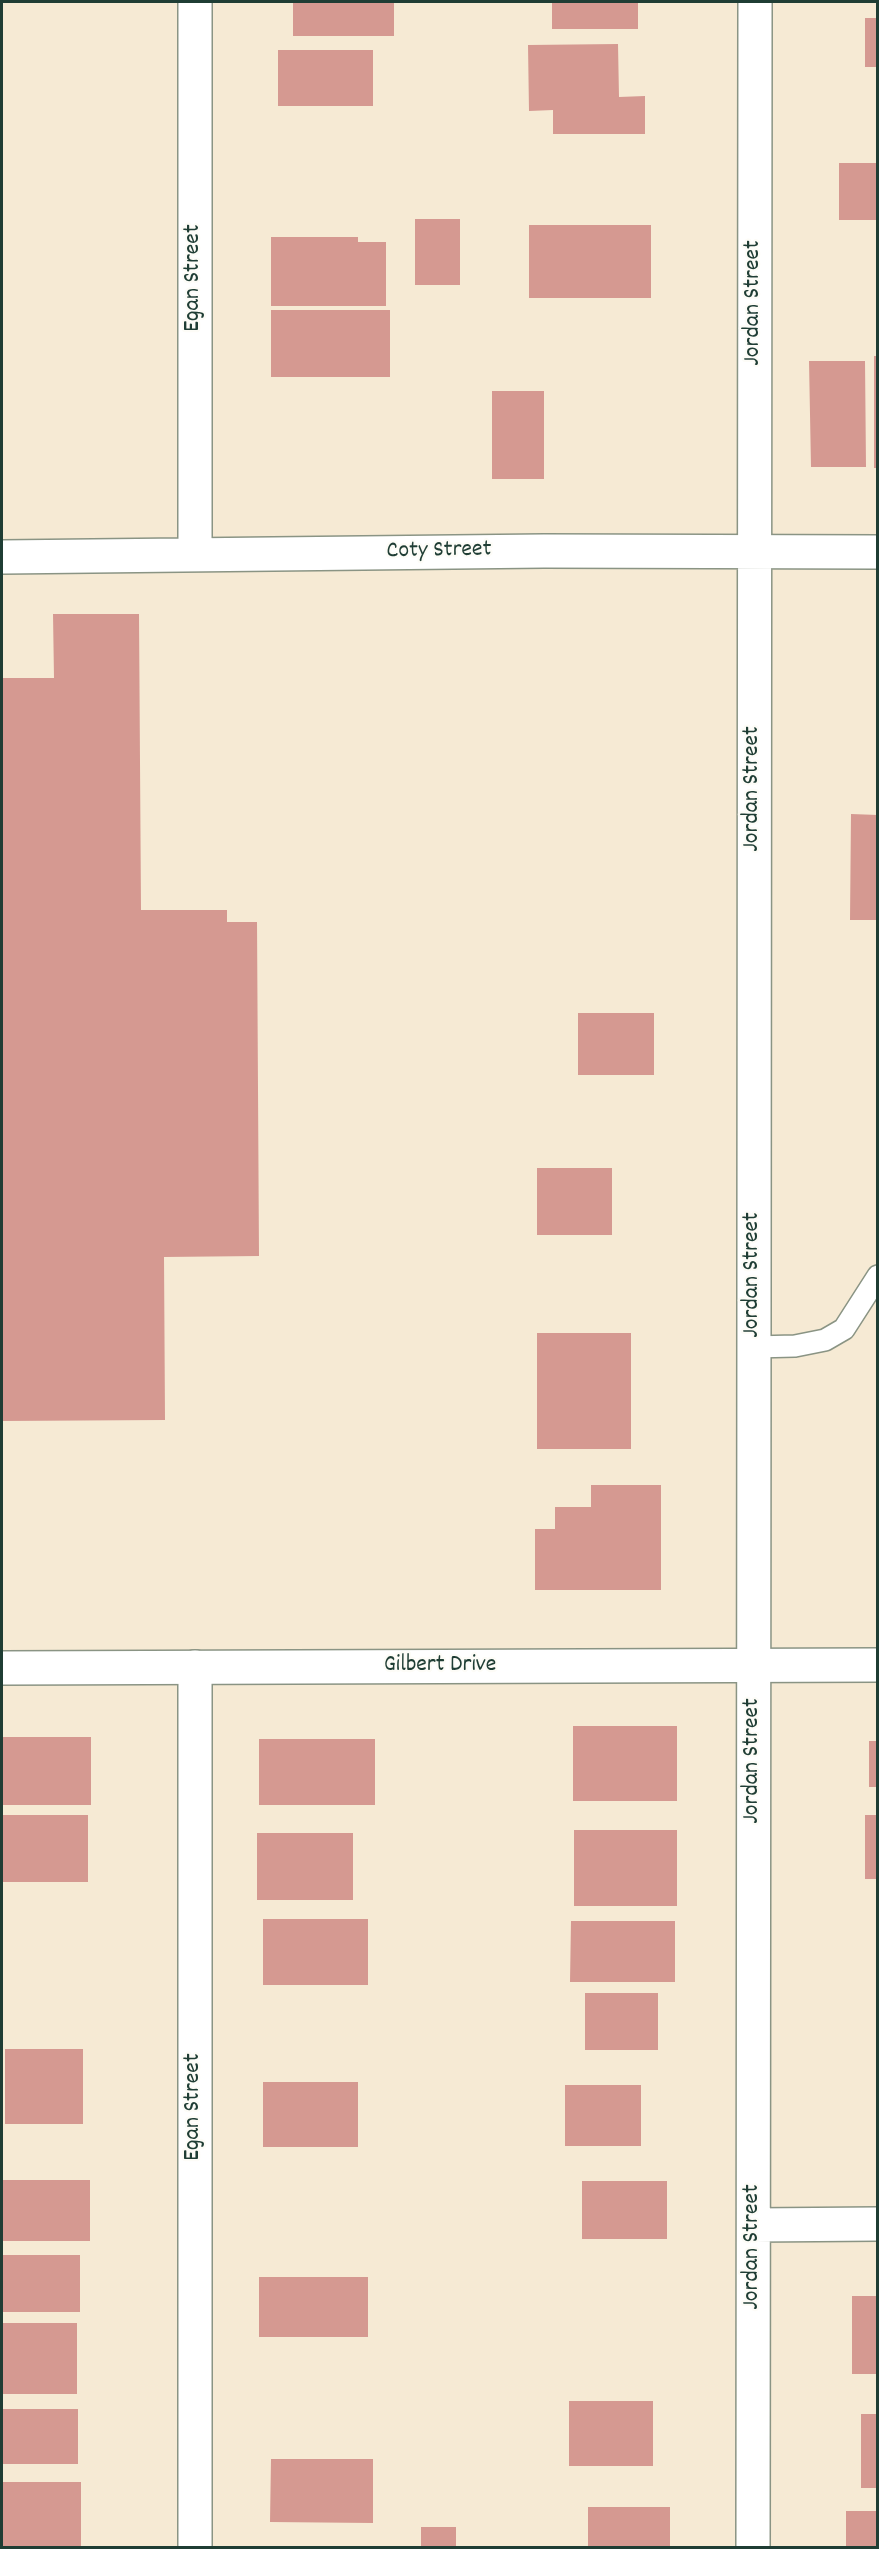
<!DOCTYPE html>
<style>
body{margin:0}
#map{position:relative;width:879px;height:2549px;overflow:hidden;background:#f6ead4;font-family:Dekko,sans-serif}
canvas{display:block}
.frame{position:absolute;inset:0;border:3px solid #1f3d34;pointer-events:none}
</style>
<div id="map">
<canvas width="879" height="2549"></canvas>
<div class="frame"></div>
</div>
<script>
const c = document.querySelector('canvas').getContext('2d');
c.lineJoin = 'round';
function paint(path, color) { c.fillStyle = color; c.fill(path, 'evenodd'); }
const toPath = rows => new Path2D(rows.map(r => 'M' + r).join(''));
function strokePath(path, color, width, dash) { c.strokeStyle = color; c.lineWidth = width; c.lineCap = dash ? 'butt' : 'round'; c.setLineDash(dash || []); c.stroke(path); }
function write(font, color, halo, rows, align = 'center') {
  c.font = font + ' Dekko,sans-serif'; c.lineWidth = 4.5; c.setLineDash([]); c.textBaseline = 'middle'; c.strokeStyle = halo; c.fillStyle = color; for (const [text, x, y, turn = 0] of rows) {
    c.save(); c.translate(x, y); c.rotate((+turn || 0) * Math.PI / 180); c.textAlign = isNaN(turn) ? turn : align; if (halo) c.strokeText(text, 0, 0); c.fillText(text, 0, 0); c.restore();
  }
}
const building = toPath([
 [293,2,394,2,394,36,293,36],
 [552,2,638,2,638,29,552,29],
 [865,18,878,18,878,67,865,67],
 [618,44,619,97,645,96,645,134,553,134,553,110,529,111,528,45],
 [278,50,373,50,373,106,278,106],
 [839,163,878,163,878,220,839,220],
 [415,219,460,219,460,285,415,285],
 [529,225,651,225,651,298,529,298],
 [271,237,358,237,358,242,386,242,386,306,271,306],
 [271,310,390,310,390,377,271,377],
 [874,356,878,356,878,468,874,468],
 [809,361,865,361,866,467,811,467],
 [492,391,544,391,544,479,492,479],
 [53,614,139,614,141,910,227,910,227,922,257,922,259,1256,164,1257,165,1420,2,1421,2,678,54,678],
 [851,814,878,815,878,920,850,920],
 [578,1013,654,1013,654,1075,578,1075],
 [537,1168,612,1168,612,1235,537,1235],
 [537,1333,631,1333,631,1449,537,1449],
 [591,1485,661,1485,661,1590,535,1590,535,1529,555,1529,555,1507,591,1507],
 [573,1726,677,1726,677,1801,573,1801],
 [2,1737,91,1737,91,1805,2,1805],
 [259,1739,375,1739,375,1805,259,1805],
 [869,1741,878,1741,878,1787,869,1787],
 [2,1815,88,1815,88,1882,2,1882],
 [865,1815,878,1815,878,1879,865,1879],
 [574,1830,677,1830,677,1906,574,1906],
 [257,1833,353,1833,353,1900,257,1900],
 [263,1919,368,1919,368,1985,263,1985],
 [571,1921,675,1921,675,1982,570,1982],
 [585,1993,658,1993,658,2050,585,2050],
 [5,2049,83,2049,83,2124,5,2124],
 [263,2082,358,2082,358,2147,263,2147],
 [565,2085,641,2085,641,2146,565,2146],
 [2,2180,90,2180,90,2241,2,2241],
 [582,2181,667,2181,667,2239,582,2239],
 [2,2255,80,2255,80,2312,2,2312],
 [259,2277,368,2277,368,2337,259,2337],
 [852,2296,878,2296,878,2374,852,2374],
 [2,2323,77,2323,77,2394,2,2394],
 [569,2401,653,2401,653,2466,569,2466],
 [2,2409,78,2409,78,2464,2,2464],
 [861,2414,878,2414,878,2488,861,2488],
 [271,2459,373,2459,373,2523,270,2522],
 [2,2482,81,2482,81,2548,2,2548],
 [588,2507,670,2507,670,2548,588,2548],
 [846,2511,878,2511,878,2548,846,2548],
 [421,2527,456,2527,456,2548,421,2548]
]);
const service = toPath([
 [754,1347,795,1346,825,1340,844,1329,878,1276]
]);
const minor = toPath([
 [195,2,195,554],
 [2,557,544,551,878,552],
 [195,1667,195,2548],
 [754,2225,878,2224],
 [753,2548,755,2]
]);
const tertiary = toPath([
 [2,1668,878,1665]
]);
const streetNames = [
 ["Egan Street",195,278,-90],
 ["Jordan Street",755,303,-90],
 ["Coty Street",439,552,-1],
 ["Jordan Street",754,789,-90],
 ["Jordan Street",754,1275,-90],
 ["Gilbert Drive",440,1667],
 ["Jordan Street",754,1761,-90],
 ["Egan Street",195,2107,-90],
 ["Jordan Street",754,2247,-90]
];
paint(building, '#d59991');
strokePath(service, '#8a9484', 24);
strokePath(minor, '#8a9484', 36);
strokePath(tertiary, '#8a9484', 36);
strokePath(service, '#fff', 21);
strokePath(minor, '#fff', 33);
strokePath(tertiary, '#fff', 33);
write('24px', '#1f3d34', '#fdfcf7', streetNames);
</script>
